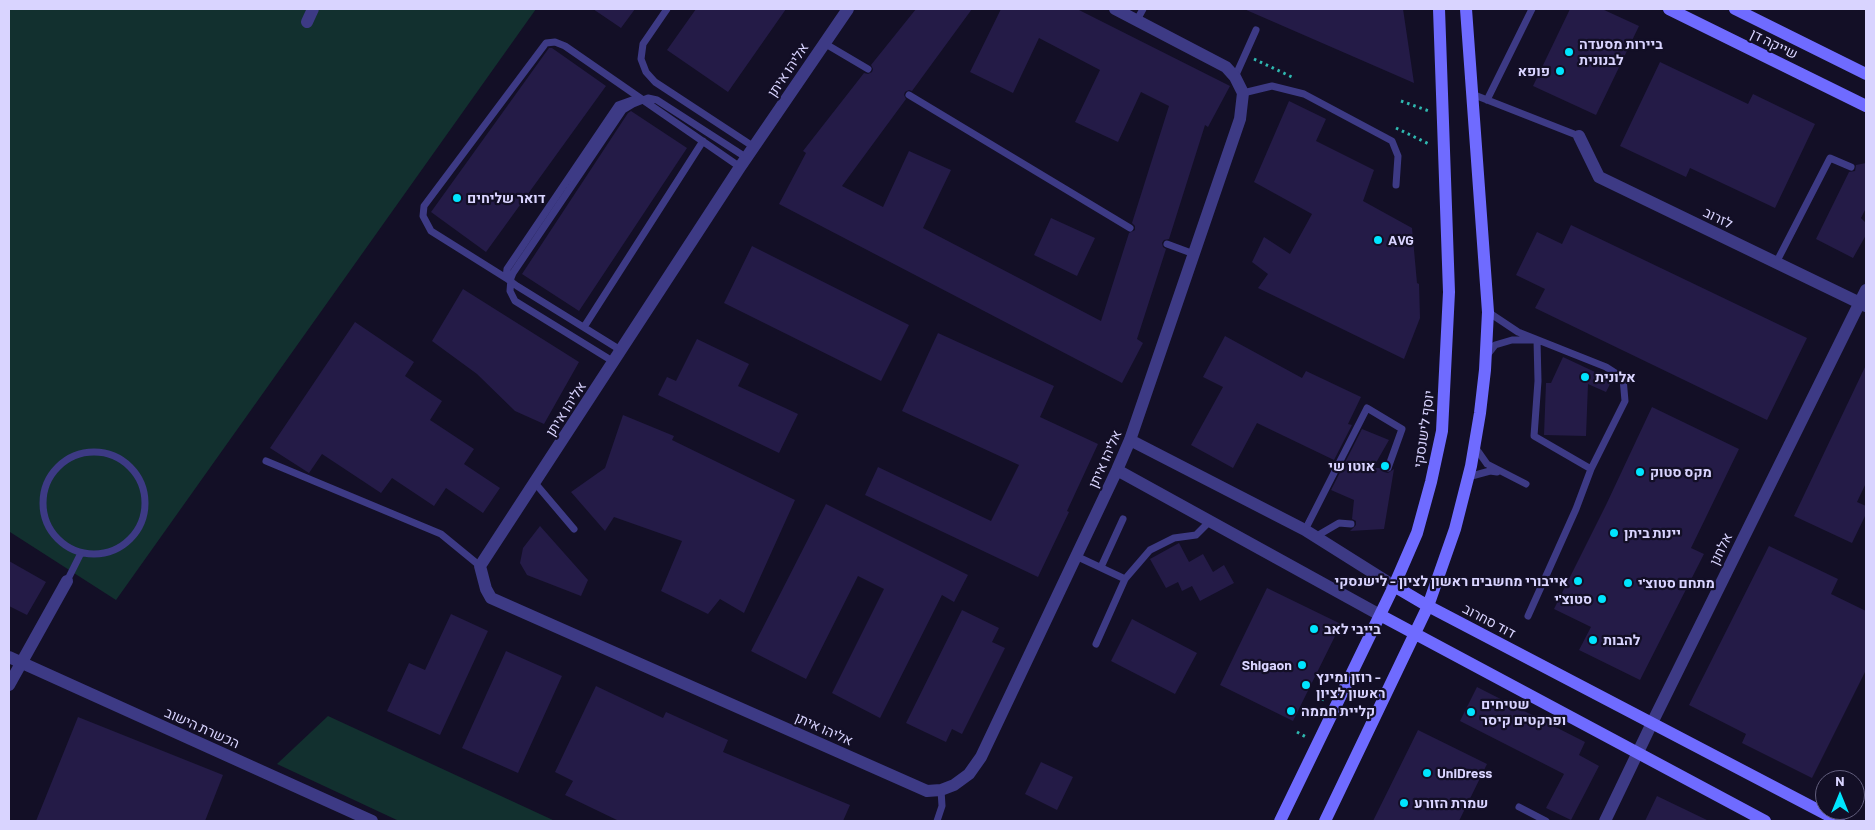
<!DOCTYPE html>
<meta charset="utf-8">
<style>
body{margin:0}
#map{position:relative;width:1875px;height:830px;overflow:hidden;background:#130f26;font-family:Barlow,sans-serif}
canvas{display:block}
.frame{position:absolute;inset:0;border:10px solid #d9d4ff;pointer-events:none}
.north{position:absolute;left:1815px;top:770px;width:50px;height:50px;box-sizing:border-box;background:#130f26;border:1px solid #625e7d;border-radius:50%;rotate:0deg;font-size:14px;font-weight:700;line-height:20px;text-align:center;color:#d9d4ff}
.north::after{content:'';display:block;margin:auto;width:18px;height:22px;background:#00e5ff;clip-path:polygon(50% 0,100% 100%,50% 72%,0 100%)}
</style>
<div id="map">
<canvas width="1875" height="830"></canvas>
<div class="frame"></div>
<div class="north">N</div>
</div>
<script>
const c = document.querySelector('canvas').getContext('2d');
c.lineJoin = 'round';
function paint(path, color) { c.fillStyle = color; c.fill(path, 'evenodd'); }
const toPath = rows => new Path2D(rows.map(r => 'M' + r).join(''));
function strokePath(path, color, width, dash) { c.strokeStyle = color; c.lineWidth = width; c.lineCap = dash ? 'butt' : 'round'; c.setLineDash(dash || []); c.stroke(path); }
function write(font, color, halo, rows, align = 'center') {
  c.font = font + ' Barlow,Heebo,sans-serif'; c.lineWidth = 4.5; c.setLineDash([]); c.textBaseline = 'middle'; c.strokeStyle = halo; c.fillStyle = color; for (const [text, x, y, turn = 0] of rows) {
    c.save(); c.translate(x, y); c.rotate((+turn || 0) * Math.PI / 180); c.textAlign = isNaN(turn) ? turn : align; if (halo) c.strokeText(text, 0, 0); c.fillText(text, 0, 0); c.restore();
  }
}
const green = toPath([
 [9,9,536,9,116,600,10,532,9,529],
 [328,716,555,821,399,821,277,764]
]);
const building = toPath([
 [593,9,635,9,621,28],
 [696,9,786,9,728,92,667,50],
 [916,9,972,9,912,91,909,90,905,92,904,95,906,99,842,186,883,207,909,151,951,170,923,228,1101,321,1129,233,1135,230,1135,226,1132,223,1169,106,1141,92,1118,142,1075,122,1100,70,1039,38,1013,93,970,72,1001,9,1077,9,1230,86,1208,127,1205,125,1169,239,1164,240,1162,243,1163,247,1166,249,1137,339,1143,343,1122,383,779,204,806,153,803,151,864,73,868,74,872,72,873,69,871,65],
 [1244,9,1403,9,1414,83],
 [1570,9,1602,9,1639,26,1596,115,1533,86],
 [549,48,552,48,606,86,486,252,431,212],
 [1660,62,1748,104,1753,94,1815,124,1775,208,1690,168,1686,177,1620,146],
 [1289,101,1326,119,1316,141,1374,170,1363,201,1412,228,1417,283,1419,284,1420,318,1404,359,1258,288,1268,274,1252,262,1264,237,1290,254,1312,214,1254,182],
 [631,111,687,148,579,311,522,274,628,113],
 [1866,163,1866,208,1861,218,1866,223,1866,235,1853,258,1816,239,1849,172,1855,171,1856,165],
 [1051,218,1095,238,1077,276,1034,255],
 [1571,225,1807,338,1767,420,1535,308,1545,289,1516,275,1537,232,1562,244],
 [752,246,909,325,881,381,724,303],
 [463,289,579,362,544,424,515,411,477,374,432,341],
 [355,322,414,362,405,376,442,401,430,420,474,449,464,464,500,488,483,513,446,488,434,506,392,478,381,493,322,454,309,473,270,448],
 [938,333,1054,386,1040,417,1098,444,1067,511,1069,512,1038,577,865,495,878,467,991,521,1019,465,902,411],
 [1225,336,1302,378,1306,371,1361,397,1348,424,1352,425,1334,460,1257,423,1233,468,1191,445,1223,387,1203,377],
 [697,339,749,364,738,386,798,414,779,453,658,395,667,377,676,381],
 [1563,357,1612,380,1606,392,1588,384,1586,436,1544,435,1546,383,1551,383],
 [1866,365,1866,483,1857,502,1866,506,1866,514,1852,543,1794,516],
 [1652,407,1739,449,1691,548,1704,554,1640,680,1579,650,1591,627,1554,609,1606,505],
 [623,415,674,436,672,440,795,500,744,613,720,599,708,614,661,591,682,541,614,517,605,531,571,492,605,468],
 [1362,429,1389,440,1373,468,1383,468,1384,472,1388,473,1394,469,1384,529,1350,531,1356,525,1356,521,1352,519,1354,500,1331,490],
 [826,504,968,575,954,602,942,595,880,718,832,693,884,589,858,576,806,679,751,651],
 [540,526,588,580,581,596,527,575,520,563,523,548],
 [1179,543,1189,562,1203,554,1213,572,1224,565,1234,583,1200,601,1192,586,1182,591,1178,582,1166,588,1150,559],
 [1769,546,1838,579,1831,594,1866,611,1866,670,1812,778,1742,743,1746,734,1689,705],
 [9,561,46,582,27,615,9,606],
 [1267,588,1341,624,1293,721,1220,685],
 [962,610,999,628,992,642,1005,648,962,734,952,729,946,742,906,723],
 [451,614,488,631,440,735,387,711,409,663,425,670],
 [1132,619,1197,653,1175,694,1111,661],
 [506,651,562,676,518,773,462,748],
 [596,686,663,718,666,712,728,740,723,752,850,805,843,821,619,821,565,795,573,781,555,772],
 [1477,687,1585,742,1579,755,1599,766,1571,820,1546,808,1564,774,1460,721],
 [78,717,223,775,205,821,36,821],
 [1418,730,1487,764,1459,821,1373,821],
 [1041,762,1073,777,1057,810,1025,794],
 [1657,796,1709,821,1645,821]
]);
const path = toPath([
 [1254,59,1294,78],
 [1401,101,1429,111],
 [1396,128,1431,145],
 [1316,696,1324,700],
 [1297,732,1306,737]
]);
const lane = toPath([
 [667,9,643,44,641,59,646,72,655,82,754,147],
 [1137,20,1143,9],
 [824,43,868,69],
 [1235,77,1256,30],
 [1243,93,1272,86,1304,94,1392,141,1398,156,1396,185],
 [1472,94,1579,136],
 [909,95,1130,228],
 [1487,100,1532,9],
 [1167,244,1194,254],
 [1776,263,1830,158,1851,167],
 [506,278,431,231,423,216,424,206,546,43,555,42,565,46,643,100],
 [1488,312,1518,332,1606,367,1623,378,1625,401,1591,469,1534,436,1538,381,1537,340],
 [584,327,703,141],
 [622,351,517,286,506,278,507,269,618,105,632,100,643,100,740,167],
 [1488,354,1495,345,1512,340,1535,340],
 [614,362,515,301,510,291,511,278,513,273,623,110,633,104,648,98,657,100,747,158],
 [1475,447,1487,464,1526,484],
 '43 503a51 51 0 1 1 102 0a51 51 0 1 1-102 0Z',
 [266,461,441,534,480,566],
 [1468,477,1490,471,1497,472],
 [535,483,574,529],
 [1305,530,1367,408,1402,429,1388,468],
 [1315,537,1339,523,1351,524],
 [1076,556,1125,579],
 [1101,567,1123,519],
 [67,581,81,553],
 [1528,616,1576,509,1591,469],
 [1096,644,1125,579,1150,550,1174,538,1196,535,1210,521],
 [1519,807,1546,821],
 [937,821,942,806,941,790]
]);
const street = toPath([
 [848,9,740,167,480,566,486,589,491,598,927,791,941,790,954,785,969,774,981,757,1117,470,1130,440,1240,119,1243,93,1235,77,1226,67,1115,9],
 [307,22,313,9],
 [1579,136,1599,177,1866,306],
 [1130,440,1305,530,1394,586],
 [1117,470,1380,615],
 [9,657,372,821],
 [9,685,67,581],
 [1605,821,1652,723,1866,290]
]);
const secondary = toPath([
 [1669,9,1866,106],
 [1735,9,1866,74],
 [1394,586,1428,606,1839,821],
 [1380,615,1765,821],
 [1280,821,1394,586,1417,533,1431,482,1442,431,1449,292,1439,9],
 [1325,821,1428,606,1455,529,1471,466,1480,413,1485,370,1488,312,1466,9]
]);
const markers = [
 [1569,52,5,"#00e5ff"],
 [1560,71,5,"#00e5ff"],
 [457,198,5,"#00e5ff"],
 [1378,240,5,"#00e5ff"],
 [1585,377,5,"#00e5ff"],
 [1385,466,5,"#00e5ff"],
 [1640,472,5,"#00e5ff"],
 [1614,533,5,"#00e5ff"],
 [1578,581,5,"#00e5ff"],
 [1628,583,5,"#00e5ff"],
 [1602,599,5,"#00e5ff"],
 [1314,629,5,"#00e5ff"],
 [1593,640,5,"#00e5ff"],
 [1302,665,5,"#00e5ff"],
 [1306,685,5,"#00e5ff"],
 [1291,711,5,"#00e5ff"],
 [1471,712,5,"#00e5ff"],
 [1427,773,5,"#00e5ff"],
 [1404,803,5,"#00e5ff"]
];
const poiNames = [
 ["ביירות מסעדה",1579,44],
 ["לבנונית",1579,60],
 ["פופא",1550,71,"right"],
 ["דואר שליחים",467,198],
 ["AVG",1388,240],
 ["אלונית",1595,377],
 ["אוטו שי",1375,466,"right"],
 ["מקס סטוק",1650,472],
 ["יינות ביתן",1624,533],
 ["אייבורי מחשבים ראשון לציון - לישנסקי",1568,581,"right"],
 ["מתחם סטוצ'י",1638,583],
 ["סטוצ'י",1592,599,"right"],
 ["בייבי לאב",1324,629],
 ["להבות",1603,640],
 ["Shigaon",1292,665,"right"],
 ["רוזן ומינץ -",1316,677],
 ["ראשון לציון",1316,693],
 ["שטיחים",1481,704],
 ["ופרקטים קיסר",1481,720],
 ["קליית חממה",1301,711],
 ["UniDress",1437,773],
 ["שמרת הזורע",1414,803]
];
const streetNames = [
 ["שייקה דן",1774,44,26],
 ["אליהו איתן",788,70,-56],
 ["לזרוב",1718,218,26],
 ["אליהו איתן",566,409,-57],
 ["יוסף לישנסקי",1424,429,-82],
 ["אליהו איתן",1105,459,-66],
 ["אלחנן",1721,549,-64],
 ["דוד סחרוב",1489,621,28],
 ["הכשרת הישוב",202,728,24],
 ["אליהו איתן",824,729,24]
];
paint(green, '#12302f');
paint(building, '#241b47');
strokePath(path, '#2fb8b0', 3, [2.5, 4]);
strokePath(lane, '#3d3a85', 7);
strokePath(street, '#3d3a85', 12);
strokePath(secondary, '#6f6bff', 12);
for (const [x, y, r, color] of markers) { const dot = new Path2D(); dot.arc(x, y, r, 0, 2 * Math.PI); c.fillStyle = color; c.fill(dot); strokePath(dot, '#130f26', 2); }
write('bold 14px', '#d9d4ff', '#130f26', poiNames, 'left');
write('14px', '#d9d4ff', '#130f26', streetNames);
</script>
